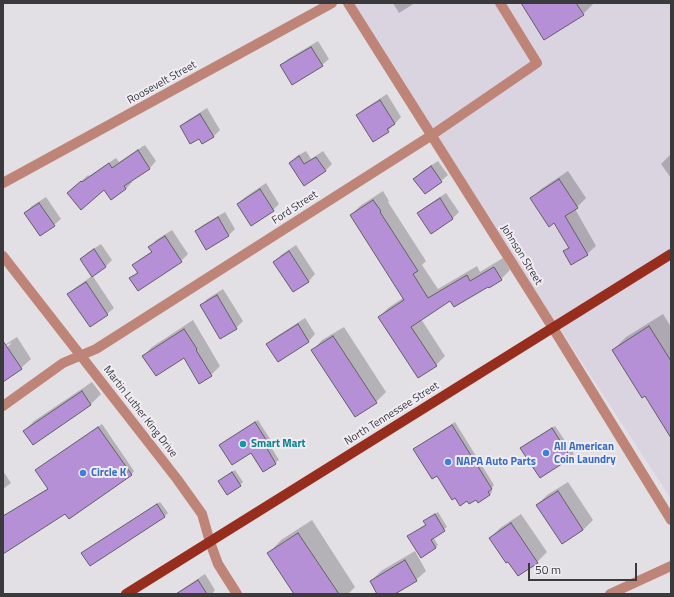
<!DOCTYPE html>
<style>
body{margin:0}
#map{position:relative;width:674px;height:597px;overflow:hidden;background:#e2dfe5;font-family:"Titillium Web",sans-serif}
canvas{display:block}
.frame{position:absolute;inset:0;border:4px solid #3a393c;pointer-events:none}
.scale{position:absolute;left:528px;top:563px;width:109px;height:18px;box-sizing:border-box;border:2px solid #3a393c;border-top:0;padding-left:5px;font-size:12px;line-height:14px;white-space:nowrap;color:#3a393c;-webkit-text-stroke:3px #efecf3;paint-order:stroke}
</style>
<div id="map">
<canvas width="674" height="597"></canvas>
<div class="frame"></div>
<div class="scale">50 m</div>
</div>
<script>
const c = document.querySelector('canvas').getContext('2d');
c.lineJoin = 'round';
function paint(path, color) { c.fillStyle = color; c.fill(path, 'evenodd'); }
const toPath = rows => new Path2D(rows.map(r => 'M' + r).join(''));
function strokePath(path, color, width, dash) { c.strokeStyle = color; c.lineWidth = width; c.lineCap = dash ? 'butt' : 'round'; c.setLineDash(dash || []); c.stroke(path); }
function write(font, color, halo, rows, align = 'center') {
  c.font = font + ' "Titillium Web",sans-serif'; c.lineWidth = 4; c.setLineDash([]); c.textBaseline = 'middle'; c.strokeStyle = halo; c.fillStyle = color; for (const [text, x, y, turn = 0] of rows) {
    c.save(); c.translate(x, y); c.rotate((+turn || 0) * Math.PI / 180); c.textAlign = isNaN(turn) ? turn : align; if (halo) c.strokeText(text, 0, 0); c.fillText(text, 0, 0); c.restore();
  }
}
const built = toPath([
 [348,3,671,3,671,499]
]);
const shadow = toPath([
 [393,3,415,3,399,13],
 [522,3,594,3,583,14],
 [318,41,329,59,322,65,281,65,288,59],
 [387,94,401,117,388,131,358,115,364,109],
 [207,108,220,130,214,136,202,143,199,138,181,126,188,120],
 [145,145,156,161,150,168,131,181,132,182,126,189,104,188,68,193,88,175,89,176,116,158,119,162],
 [306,151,311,159,323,151,332,164,325,171,290,163,297,156],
 [671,154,671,178,661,164],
 [438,161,448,175,441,181,415,179,421,172],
 [568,171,586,198,575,209,596,246,587,254,564,252,569,247,555,222,532,198,541,189],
 [266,183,279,204,273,210,238,204,244,198],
 [383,191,389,201,388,202,426,261,422,265,438,289,477,266,480,272,503,258,510,270,501,279,451,300,421,319,445,356,436,365,379,317,388,308,403,298,351,215,360,206],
 [446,193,459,212,453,218,431,232,418,213,425,207],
 [46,197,61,219,54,225,25,213,32,206],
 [225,212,235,229,229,235,206,248,196,231,203,225],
 [172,230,188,254,181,261,138,290,131,279,138,271,134,265,140,259,152,251,150,247,156,240],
 [101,244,112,260,106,266,92,275,114,308,107,314,69,294,75,288,92,276,81,259,87,253],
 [296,245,315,274,309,281,293,291,274,262,281,255],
 [223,289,243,321,236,328,201,306,207,299],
 [663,314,671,327,671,436,645,395,613,350,626,337],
 [305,318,315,334,309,341,278,361,268,344,274,338],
 [193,320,220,366,211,375,184,357,143,356,152,347],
 [344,327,386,392,376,402,313,350,322,340],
 [17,337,31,359,21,368,3,380,3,350,11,344,10,343,3,347,3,346],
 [92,382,101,394,91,404,33,443,24,431,34,421],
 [258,420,270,439,268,442,279,460,263,471,251,452,220,445],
 [455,422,494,485,491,489,492,492,490,495,467,500,438,475,414,449],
 [102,424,134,471,131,475,66,513,3,552,3,516,48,488,40,467],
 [555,426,574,454,540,477,524,445],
 [235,470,243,482,240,485,223,478],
 [3,471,11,483,3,489],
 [568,482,593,520,583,530,562,543,537,505,547,495],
 [160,502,168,513,165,516,90,565,86,551],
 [438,512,447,527,433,537,438,545,435,548,409,536,426,524,425,521],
 [521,514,547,552,537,562,490,538,500,528],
 [312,520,355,587,348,594,295,594,269,553,281,540],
 [415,551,426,571,416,580,393,594,379,594,371,581,381,571],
 [205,574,215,590,212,594,175,594]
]);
const building = toPath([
 [521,3,576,3,584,15,544,40,521,3],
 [311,47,323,66,292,85,280,65,311,47],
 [380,100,395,124,387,129,389,132,373,142,356,115,380,100],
 [200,114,214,137,202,144,199,139,190,144,180,126,200,114],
 [138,150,150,169,124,186,126,189,111,200,104,190,81,210,67,193,81,181,82,182,109,163,112,168,138,150],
 [299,156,304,164,316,157,326,171,304,186,289,163,299,156],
 [431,166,442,182,425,194,413,179,431,166],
 [559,179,578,208,565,216,588,255,571,265,563,251,569,248,554,223,549,227,530,198,559,179],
 [260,189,274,211,251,226,237,204,260,189],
 [440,198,453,219,431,234,417,213,440,198],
 [373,200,381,211,380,212,418,271,413,274,428,298,467,275,470,281,494,267,502,280,489,288,488,287,454,307,450,301,411,327,437,366,418,378,378,317,404,300,350,215,373,200],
 [39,203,55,226,40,236,24,213,39,203],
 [218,217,229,236,206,250,195,231,218,217],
 [165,236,182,262,138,291,129,278,138,273,132,265,152,252,148,247,165,236],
 [94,249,106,267,92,277,80,259,94,249],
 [289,251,309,282,293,292,273,262,289,251],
 [86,282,108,315,90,327,67,294,86,282],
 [217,295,237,329,220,339,200,305,217,295],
 [298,324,309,342,278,362,266,344,298,324],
 [649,326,671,361,671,438,645,396,642,398,612,350,649,326],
 [184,329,197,349,196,350,212,376,199,384,184,358,156,376,142,356,184,329],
 [333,336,377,403,355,417,311,350,333,336],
 [3,341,22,369,3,382,3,341],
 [82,391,91,405,33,445,23,431,82,391],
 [255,422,268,443,265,445,276,464,263,472,251,453,232,465,219,445,255,422],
 [452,425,492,489,488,492,490,495,478,503,476,500,469,504,467,501,460,506,455,498,452,500,437,476,432,479,413,449,452,425],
 [98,427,132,475,69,519,65,514,3,554,3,516,48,489,35,470,98,427],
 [552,428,571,458,540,478,520,448,552,428],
 [232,472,241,486,227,495,218,481,232,472],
 [558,491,583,530,562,544,536,505,558,491],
 [157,504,165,517,90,566,81,553,157,504],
 [435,514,445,531,431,540,436,548,421,558,407,536,426,525,423,521,435,514],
 [511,523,538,563,518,576,508,562,506,563,489,538,511,523],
 [298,533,339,594,294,594,267,553,298,533],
 [405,560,417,581,395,594,377,594,370,581,405,560],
 [198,580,207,594,176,594,198,580]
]);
const minor = toPath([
 [348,3,553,328,671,520],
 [3,183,332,3],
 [3,256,177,479,202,514,210,542,218,564,237,594],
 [3,406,63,363,96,349,432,135,537,63,500,3],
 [610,594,671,566]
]);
const major = toPath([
 [126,594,671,254]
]);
const markers = [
 [243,444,4,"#0f9aa8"],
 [546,453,4,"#3f7fe0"],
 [448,462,4,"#3f7fe0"],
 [83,473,4,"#3f7fe0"]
];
const streetNames = [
 ["Roosevelt Street",162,83,-29],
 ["Ford Street",295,208,-33],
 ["Johnson Street",521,255,58],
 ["Martin Luther King Drive",140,412,52],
 ["North Tennessee Street",392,414,-32]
];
const cultureNames = [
 ["Smart Mart",251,444]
];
const shopNames = [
 ["All American",554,447],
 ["Coin Laundry",554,460],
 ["NAPA Auto Parts",456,462],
 ["Circle K",91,473]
];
paint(built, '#dad3e0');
paint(shadow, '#0003');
paint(building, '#b690d7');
strokePath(building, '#625f65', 1);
strokePath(minor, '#bf8478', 10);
strokePath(major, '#972d1d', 10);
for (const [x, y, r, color] of markers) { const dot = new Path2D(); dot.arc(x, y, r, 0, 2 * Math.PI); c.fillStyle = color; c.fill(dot); strokePath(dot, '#efecf3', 1.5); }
write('11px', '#3a393c', '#efecf3', streetNames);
write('bold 11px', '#0d838f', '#efecf3', cultureNames, 'left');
write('bold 11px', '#366cbe', '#efecf3', shopNames, 'left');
</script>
